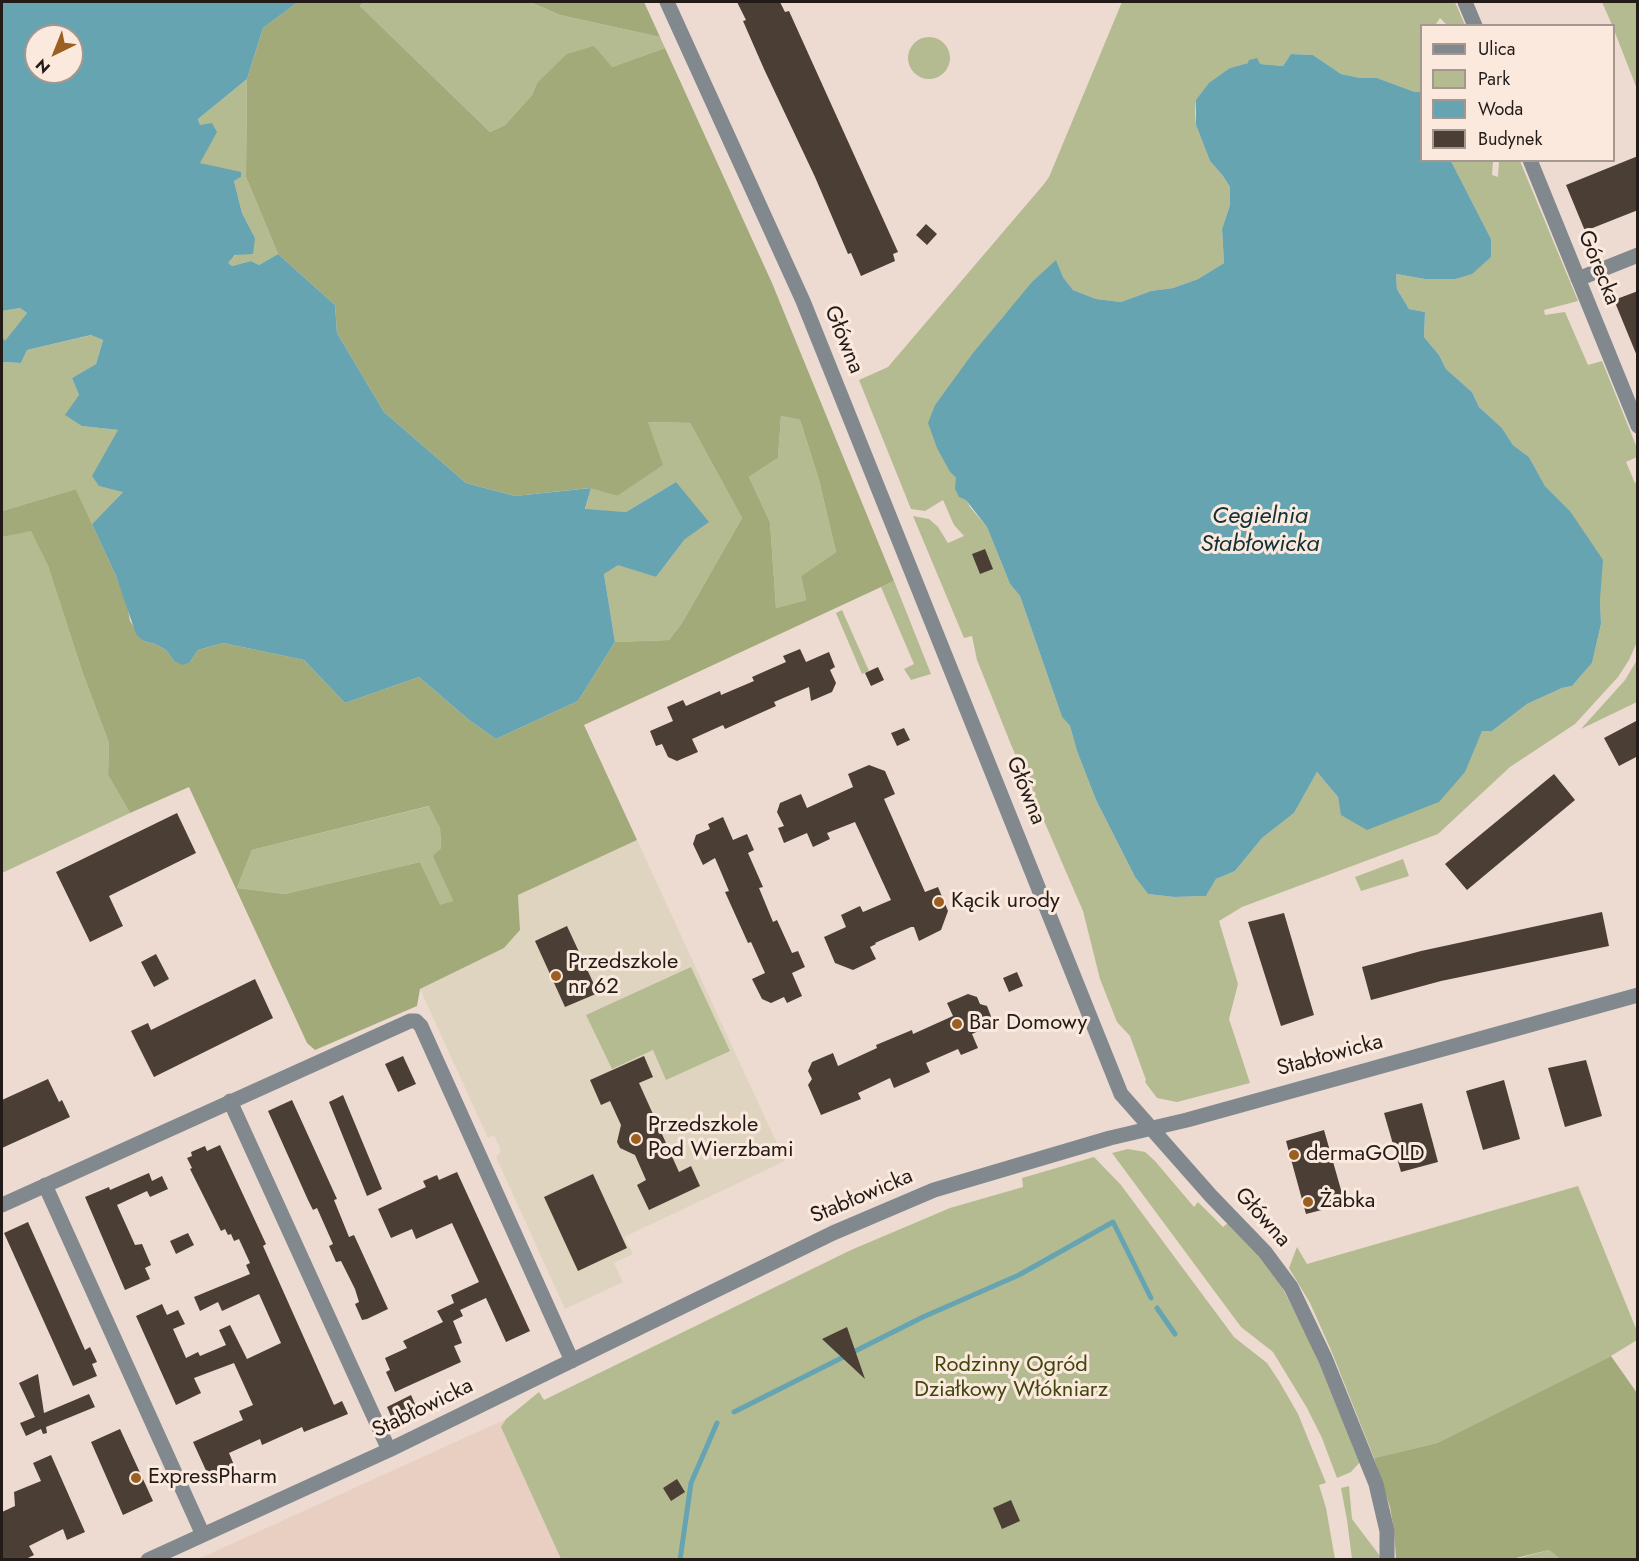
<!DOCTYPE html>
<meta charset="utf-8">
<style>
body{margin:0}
#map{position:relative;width:1639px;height:1561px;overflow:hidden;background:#eddbd1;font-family:Jost,sans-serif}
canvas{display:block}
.frame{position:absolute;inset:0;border:3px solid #221b18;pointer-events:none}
.legend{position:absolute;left:1420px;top:24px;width:195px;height:138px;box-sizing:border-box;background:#fbe9de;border:2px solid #a4978f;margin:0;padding:8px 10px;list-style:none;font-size:18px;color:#221b18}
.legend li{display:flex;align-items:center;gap:12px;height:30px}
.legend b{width:30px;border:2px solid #a4978f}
.north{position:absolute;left:24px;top:24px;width:60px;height:60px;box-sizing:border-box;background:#fbe9de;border:2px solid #a4978f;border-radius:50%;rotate:223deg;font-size:16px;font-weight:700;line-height:24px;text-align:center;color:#221b18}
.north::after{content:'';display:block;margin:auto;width:21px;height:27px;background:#9b6021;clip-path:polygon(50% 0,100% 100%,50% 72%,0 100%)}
</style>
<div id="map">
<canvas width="1639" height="1561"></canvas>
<div class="frame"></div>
<ul class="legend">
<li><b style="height:8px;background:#82898e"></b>Ulica</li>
<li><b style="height:16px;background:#b4bb91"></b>Park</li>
<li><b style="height:16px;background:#67a4b2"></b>Woda</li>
<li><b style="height:16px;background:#4b3e35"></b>Budynek</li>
</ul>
<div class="north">N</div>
</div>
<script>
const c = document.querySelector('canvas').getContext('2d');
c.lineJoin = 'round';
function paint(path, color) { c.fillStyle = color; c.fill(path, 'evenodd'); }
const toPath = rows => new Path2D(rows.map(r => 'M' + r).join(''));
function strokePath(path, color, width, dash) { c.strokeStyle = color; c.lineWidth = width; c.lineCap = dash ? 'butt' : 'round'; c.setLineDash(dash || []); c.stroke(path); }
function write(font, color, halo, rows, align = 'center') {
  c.font = font + ' Jost,sans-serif'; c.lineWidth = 6; c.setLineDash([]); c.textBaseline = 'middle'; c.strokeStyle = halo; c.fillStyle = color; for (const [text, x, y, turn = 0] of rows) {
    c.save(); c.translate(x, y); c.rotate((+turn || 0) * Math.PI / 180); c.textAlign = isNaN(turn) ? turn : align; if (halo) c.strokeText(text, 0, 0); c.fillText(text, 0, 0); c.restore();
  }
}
const built = toPath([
 [506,1419,501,1427,561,1559,196,1560]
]);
const education = toPath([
 [637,840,785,1161,624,1237,633,1254,614,1263,623,1282,565,1309,496,1157,501,1151,494,1135,488,1138,420,989,504,948,520,930,518,895]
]);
const green = toPath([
 [363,2,530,2,560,15,660,37,665,48,612,67,537,83,532,95,505,125,490,132,360,6],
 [1122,2,1455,2,1465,25,1447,25,1440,18,1436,24,1437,25,1422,26,1421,92,1415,92,1377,78,1361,78,1341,74,1313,55,1291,54,1283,66,1248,63,1230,68,1196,100,1195,113,1196,125,1210,161,1223,176,1230,187,1230,205,1222,229,1224,263,1198,279,1173,288,1151,291,1121,302,1096,299,1073,290,1063,277,1056,261,1002,318,935,405,950,472,956,478,970,507,987,527,1010,584,1020,596,1062,717,1070,726,1077,751,1096,800,1135,877,1148,894,1174,897,1206,896,1216,879,1235,871,1262,838,1294,813,1317,772,1338,797,1342,815,1482,731,1492,731,1527,704,1562,688,1572,686,1592,663,1601,624,1600,599,1570,511,1545,486,1529,457,1513,445,1502,428,1479,407,1472,392,1446,369,1439,355,1424,337,1425,312,1409,309,1397,289,1396,274,1425,279,1491,257,1491,239,1451,161,1493,161,1492,175,1498,177,1499,161,1520,161,1578,301,1544,310,1545,315,1565,312,1588,365,1602,361,1637,448,1637,457,1626,462,1635,483,1637,482,1637,642,1629,660,1618,677,1575,724,1510,767,1438,834,1242,907,1219,921,1238,984,1229,1019,1250,1083,1177,1102,1157,1098,1145,1082,1146,1080,1130,1036,1117,1022,1100,979,1083,911,1012,747,977,660,972,636,964,638,913,516,929,519,938,527,948,543,964,536,954,525,943,500,925,511,911,509,859,380,888,367,1044,184,1049,177],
 [1602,2,1637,2,1637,89,1614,30,1614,26,1612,25],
 '908 58a21 21 0 1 1 42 0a21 21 0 1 1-42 0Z',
 [247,79,246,177,278,254,259,265,251,261,232,266,227,263,255,238,242,213,234,181,241,177,200,163,200,125,198,119],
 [20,308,27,313,5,342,2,337,2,311],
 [92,335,103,340,96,364,72,378,79,395,82,426,118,430,99,486,124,491,92,524,76,489,2,511,2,362,21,363,27,350],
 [781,416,800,420,819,480,836,552,801,576,806,600,776,608,770,522,749,477,778,458],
 [648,422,690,423,742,518,682,623,669,640,615,642,604,574,618,564,656,577,685,539,676,482,626,512,585,510,591,488,617,496],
 [31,530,48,566,82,671,109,743,108,775,130,813,2,873,2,537],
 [894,581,931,674,911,680,904,669,914,664,881,587],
 [842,610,869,671,862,674,836,613],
 [1637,660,1637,702,1581,729,1625,680],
 [430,806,440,828,441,848,434,856,453,901,440,906,420,862,285,894,237,888,252,850],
 [1403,859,1409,876,1361,891,1355,877],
 [691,967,730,1051,666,1080,653,1050,612,1069,586,1015],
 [1128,1149,1145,1152,1155,1161,1194,1207,1198,1202,1223,1227,1228,1223,1261,1258,1282,1287,1311,1344,1360,1462,1351,1472,1337,1478,1322,1438,1307,1408,1273,1352,1241,1327,1112,1153],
 [1094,1157,1121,1185,1234,1337,1267,1363,1279,1381,1298,1414,1326,1483,1319,1485,1326,1508,1335,1559,561,1559,501,1427,506,1419,539,1392,544,1400,851,1250,950,1208,1023,1187,1022,1178],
 [1578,1186,1637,1331,1637,1340,1611,1356,1437,1443,1374,1458,1331,1350,1310,1303,1289,1268,1297,1247,1307,1264],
 [1349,1486,1352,1519,1380,1556,1380,1559,1352,1559,1347,1520,1341,1488],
 [1549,1550,1560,1559,1512,1560]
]);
const forest = toPath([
 [298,2,363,2,360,6,490,132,505,125,532,95,537,83,567,54,594,46,612,67,665,48,772,283,894,581,584,725,637,840,518,895,520,930,504,948,420,989,417,1006,315,1050,307,1043,189,787,130,813,108,775,109,743,82,671,48,566,31,531,2,537,2,511,76,489,116,576,127,604,130,621,143,641,155,644,166,650,174,661,190,662,198,650,223,643,304,660,345,703,419,677,469,720,496,739,578,701,615,642,669,640,682,623,742,518,690,423,648,422,663,465,617,496,590,488,515,496,466,483,384,412,337,333,335,305,278,254,246,177,247,79,263,28],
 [781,416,800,420,819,480,836,552,801,576,806,600,776,608,770,522,749,477,778,458],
 [429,806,440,828,441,848,433,856,453,901,440,905,420,862,285,894,237,888,252,850],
 [530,2,644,2,660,37,560,15],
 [1611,1356,1637,1393,1637,1559,1560,1559,1549,1550,1512,1559,1396,1559,1394,1530,1390,1507,1374,1458,1437,1443]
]);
const water = toPath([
 [2,2,298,2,263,28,247,79,198,119,200,125,212,123,217,132,200,163,241,172,241,177,234,181,242,213,255,238,253,254,235,255,228,263,232,266,251,261,259,265,278,254,335,305,337,333,384,412,466,483,515,496,591,488,585,509,626,512,676,482,709,522,685,539,656,577,618,565,604,574,615,642,578,701,496,739,469,720,419,677,345,703,304,660,223,643,198,650,190,662,183,665,174,661,166,650,155,644,143,641,136,634,116,576,92,524,123,492,99,486,92,476,118,430,82,426,65,415,79,395,72,378,96,364,103,340,91,335,27,350,21,363,2,362,2,337,5,341,27,313,20,308,2,311],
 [36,36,72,36,72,72,36,72],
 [1291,54,1313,55,1341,74,1361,78,1377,78,1415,92,1421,92,1422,160,1451,161,1491,239,1491,257,1472,274,1455,279,1425,279,1396,274,1397,289,1409,309,1425,312,1424,337,1439,355,1446,369,1472,392,1479,407,1502,428,1513,445,1529,457,1545,486,1570,511,1603,560,1600,599,1601,624,1592,663,1572,686,1562,688,1527,704,1492,731,1482,731,1465,772,1439,802,1367,830,1341,815,1338,797,1317,772,1294,813,1262,838,1235,871,1216,879,1206,896,1174,897,1148,894,1135,877,1096,800,1077,751,1070,726,1062,717,1020,596,1010,584,987,527,966,500,959,497,955,489,956,478,950,472,937,448,928,423,935,405,973,353,1032,282,1056,260,1063,277,1073,290,1096,299,1121,302,1151,291,1173,288,1198,279,1224,263,1222,229,1230,205,1230,187,1223,176,1210,161,1196,125,1196,100,1209,83,1230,68,1248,63,1249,60,1257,58,1260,64,1283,66]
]);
const stream = toPath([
 [1157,1308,1175,1334],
 [734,1412,923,1317,1019,1275,1113,1222,1151,1298],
 [680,1560,691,1483,717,1423]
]);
const building = toPath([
 [737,2,780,2,785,12,789,11,898,252,893,254,895,261,861,276,851,253,848,254,815,177,764,69,743,21,746,20],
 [1638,156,1638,210,1585,231,1566,185],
 [926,224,937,234,927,245,916,235],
 [1638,291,1638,356,1637,356,1614,300],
 [985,549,993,569,980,574,972,554],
 [800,649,806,662,829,652,835,667,830,670,836,683,832,692,811,701,809,687,774,702,776,706,725,729,723,725,692,739,698,752,677,761,668,757,662,744,656,746,650,731,673,721,667,707,683,700,686,706,720,691,721,695,754,681,752,677,786,662,783,656],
 [878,667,884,680,871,686,865,673],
 [1638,720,1638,756,1619,766,1604,738],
 [904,728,910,740,897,746,891,733],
 [869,765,885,771,895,794,884,799,917,874,925,892,938,887,948,911,941,930,919,941,914,927,911,927,875,943,876,944,870,947,876,959,853,970,835,963,824,937,846,927,841,915,860,906,863,912,891,900,855,822,827,833,830,839,813,847,807,833,784,843,778,828,784,826,777,812,780,803,801,794,807,808,853,787,848,774],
 [1554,774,1575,800,1467,890,1445,864],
 [177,813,196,853,109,896,123,926,90,942,56,872],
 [723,817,733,840,747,834,754,850,748,853,763,887,759,888,773,922,777,920,792,953,798,951,805,967,792,973,802,996,787,1003,784,997,771,1003,762,999,752,979,765,973,751,942,748,943,725,892,729,891,715,858,703,865,693,844,696,835,710,829,708,824],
 [1602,912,1609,946,1441,981,1371,1000,1362,967,1421,951],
 [1284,913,1314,1015,1281,1026,1248,922],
 [567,926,598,993,565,1007,535,941],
 [156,954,169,979,154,987,141,962],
 [1017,972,1023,986,1009,992,1003,978],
 [255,979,273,1018,154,1077,131,1031,148,1023,151,1030],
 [968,994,977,997,980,1004,987,1006,994,1024,972,1034,978,1048,961,1055,958,1049,926,1063,930,1072,894,1088,890,1078,858,1093,861,1099,821,1115,808,1085,812,1079,808,1071,812,1062,833,1053,838,1066,877,1048,876,1045,912,1030,913,1034,953,1016,947,1003],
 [403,1056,416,1084,398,1092,385,1064],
 [644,1056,653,1077,639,1083,679,1172,691,1166,700,1186,649,1210,637,1185,646,1180,635,1155,620,1148,617,1142,621,1125,610,1101,601,1105,590,1080],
 [1586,1060,1602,1116,1565,1127,1548,1068],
 [48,1079,59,1102,62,1100,70,1117,2,1148,2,1100],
 [1504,1080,1520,1139,1483,1150,1466,1091],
 [343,1095,382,1189,367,1196,329,1102],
 [292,1100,337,1199,334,1200,349,1237,354,1235,388,1309,367,1319,362,1320,355,1304,359,1302,355,1289,341,1261,336,1262,329,1246,333,1244,317,1208,313,1210,308,1200,268,1111],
 [1422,1103,1438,1162,1401,1172,1384,1113],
 [1324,1130,1345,1204,1306,1214,1286,1141],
 [220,1145,266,1244,263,1246,334,1405,342,1401,348,1414,304,1432,302,1427,262,1445,260,1439,229,1453,234,1465,209,1477,193,1442,243,1420,239,1411,253,1405,234,1363,194,1378,201,1393,176,1405,136,1316,162,1304,167,1315,178,1310,185,1324,173,1329,186,1358,198,1352,200,1356,226,1345,219,1330,230,1325,247,1359,281,1343,259,1294,222,1311,218,1302,200,1311,194,1297,250,1274,246,1265,250,1263,239,1239,234,1241,231,1234,228,1235,225,1229,221,1231,190,1169,192,1168,187,1158,192,1156,191,1152,205,1146,207,1151],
 [457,1172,530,1331,506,1342,486,1298,460,1310,463,1316,453,1321,462,1343,454,1346,461,1362,395,1392,386,1372,390,1370,385,1358,407,1348,403,1341,443,1322,437,1311,454,1303,451,1295,479,1282,452,1223,416,1239,412,1229,391,1238,378,1209,426,1187,423,1181,437,1175,439,1180],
 [149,1173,152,1181,162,1176,168,1189,150,1197,147,1191,117,1205,135,1245,142,1244,151,1265,145,1268,150,1279,125,1290,85,1197,109,1187,110,1190],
 [593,1174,627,1248,578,1271,544,1197],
 [28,1222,85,1350,90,1347,97,1362,92,1364,97,1376,73,1386,4,1233],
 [188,1233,194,1245,176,1254,170,1241],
 [847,1327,865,1379,822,1339],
 [38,1374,44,1413,89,1394,95,1407,46,1427,47,1433,43,1434,41,1429,26,1436,20,1423,35,1417,19,1383],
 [411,1395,418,1411,394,1423,387,1407],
 [120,1429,153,1501,123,1515,91,1442],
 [51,1455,85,1532,67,1540,63,1529,29,1546,34,1555,24,1560,2,1560,2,1512,15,1506,14,1492,41,1481,33,1463],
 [677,1479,685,1492,671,1501,663,1488],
 [1011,1500,1020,1521,1002,1529,993,1508]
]);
const minor = toPath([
 [667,2,803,301,1121,1094,1211,1196,1265,1252,1291,1287,1325,1358,1376,1484,1387,1531,1387,1560],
 [1465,2,1475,26],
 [1530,160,1638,426],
 [1578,279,1638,255],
 [230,1101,389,1450],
 [45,1185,203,1535],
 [2,1205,410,1021,416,1021,421,1026,572,1361],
 [148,1560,389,1450,833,1233,934,1190,1110,1138,1187,1120,1638,995]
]);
const markers = [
 [939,902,6,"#9b6021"],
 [556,976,6,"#9b6021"],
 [957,1024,6,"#9b6021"],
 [636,1139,6,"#9b6021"],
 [1294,1155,6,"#9b6021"],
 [1308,1202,6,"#9b6021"],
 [136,1478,6,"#9b6021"]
];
const streetNames = [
 ["Górecka",1598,268,68],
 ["Główna",843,340,68],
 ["Główna",1025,791,68],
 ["Stabłowicka",1330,1056,-15],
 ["Stabłowicka",862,1197,-23],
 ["Główna",1262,1218,48],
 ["Stabłowicka",423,1409,-26]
];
const poiNames = [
 ["Kącik urody",951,902],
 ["Przedszkole",568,963],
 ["nr 62",568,988],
 ["Bar Domowy",969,1024],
 ["Przedszkole",648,1126],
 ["Pod Wierzbami",648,1151],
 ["dermaGOLD",1306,1155],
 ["Żabka",1320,1202],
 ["ExpressPharm",148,1478]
];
const parkNames = [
 ["Rodzinny Ogród",1011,1366],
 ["Działkowy Włókniarz",1011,1391]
];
const waterNames = [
 ["Cegielnia",1260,517],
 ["Stabłowicka",1260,545]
];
paint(built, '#e8cfc1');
paint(education, '#dfd4c0');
paint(green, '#b4bb91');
paint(forest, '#a3aa7a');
paint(water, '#67a4b2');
strokePath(stream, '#67a4b2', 5);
paint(building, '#4b3e35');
strokePath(minor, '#82898e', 15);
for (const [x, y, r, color] of markers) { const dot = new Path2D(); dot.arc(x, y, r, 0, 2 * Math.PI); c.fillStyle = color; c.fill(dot); strokePath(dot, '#fbe9de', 2); }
write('22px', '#221b18', '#fbe9de', streetNames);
write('22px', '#221b18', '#fbe9de', poiNames, 'left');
write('22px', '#40460c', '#fbe9de', parkNames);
write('italic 24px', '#113137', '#fbe9de', waterNames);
</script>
